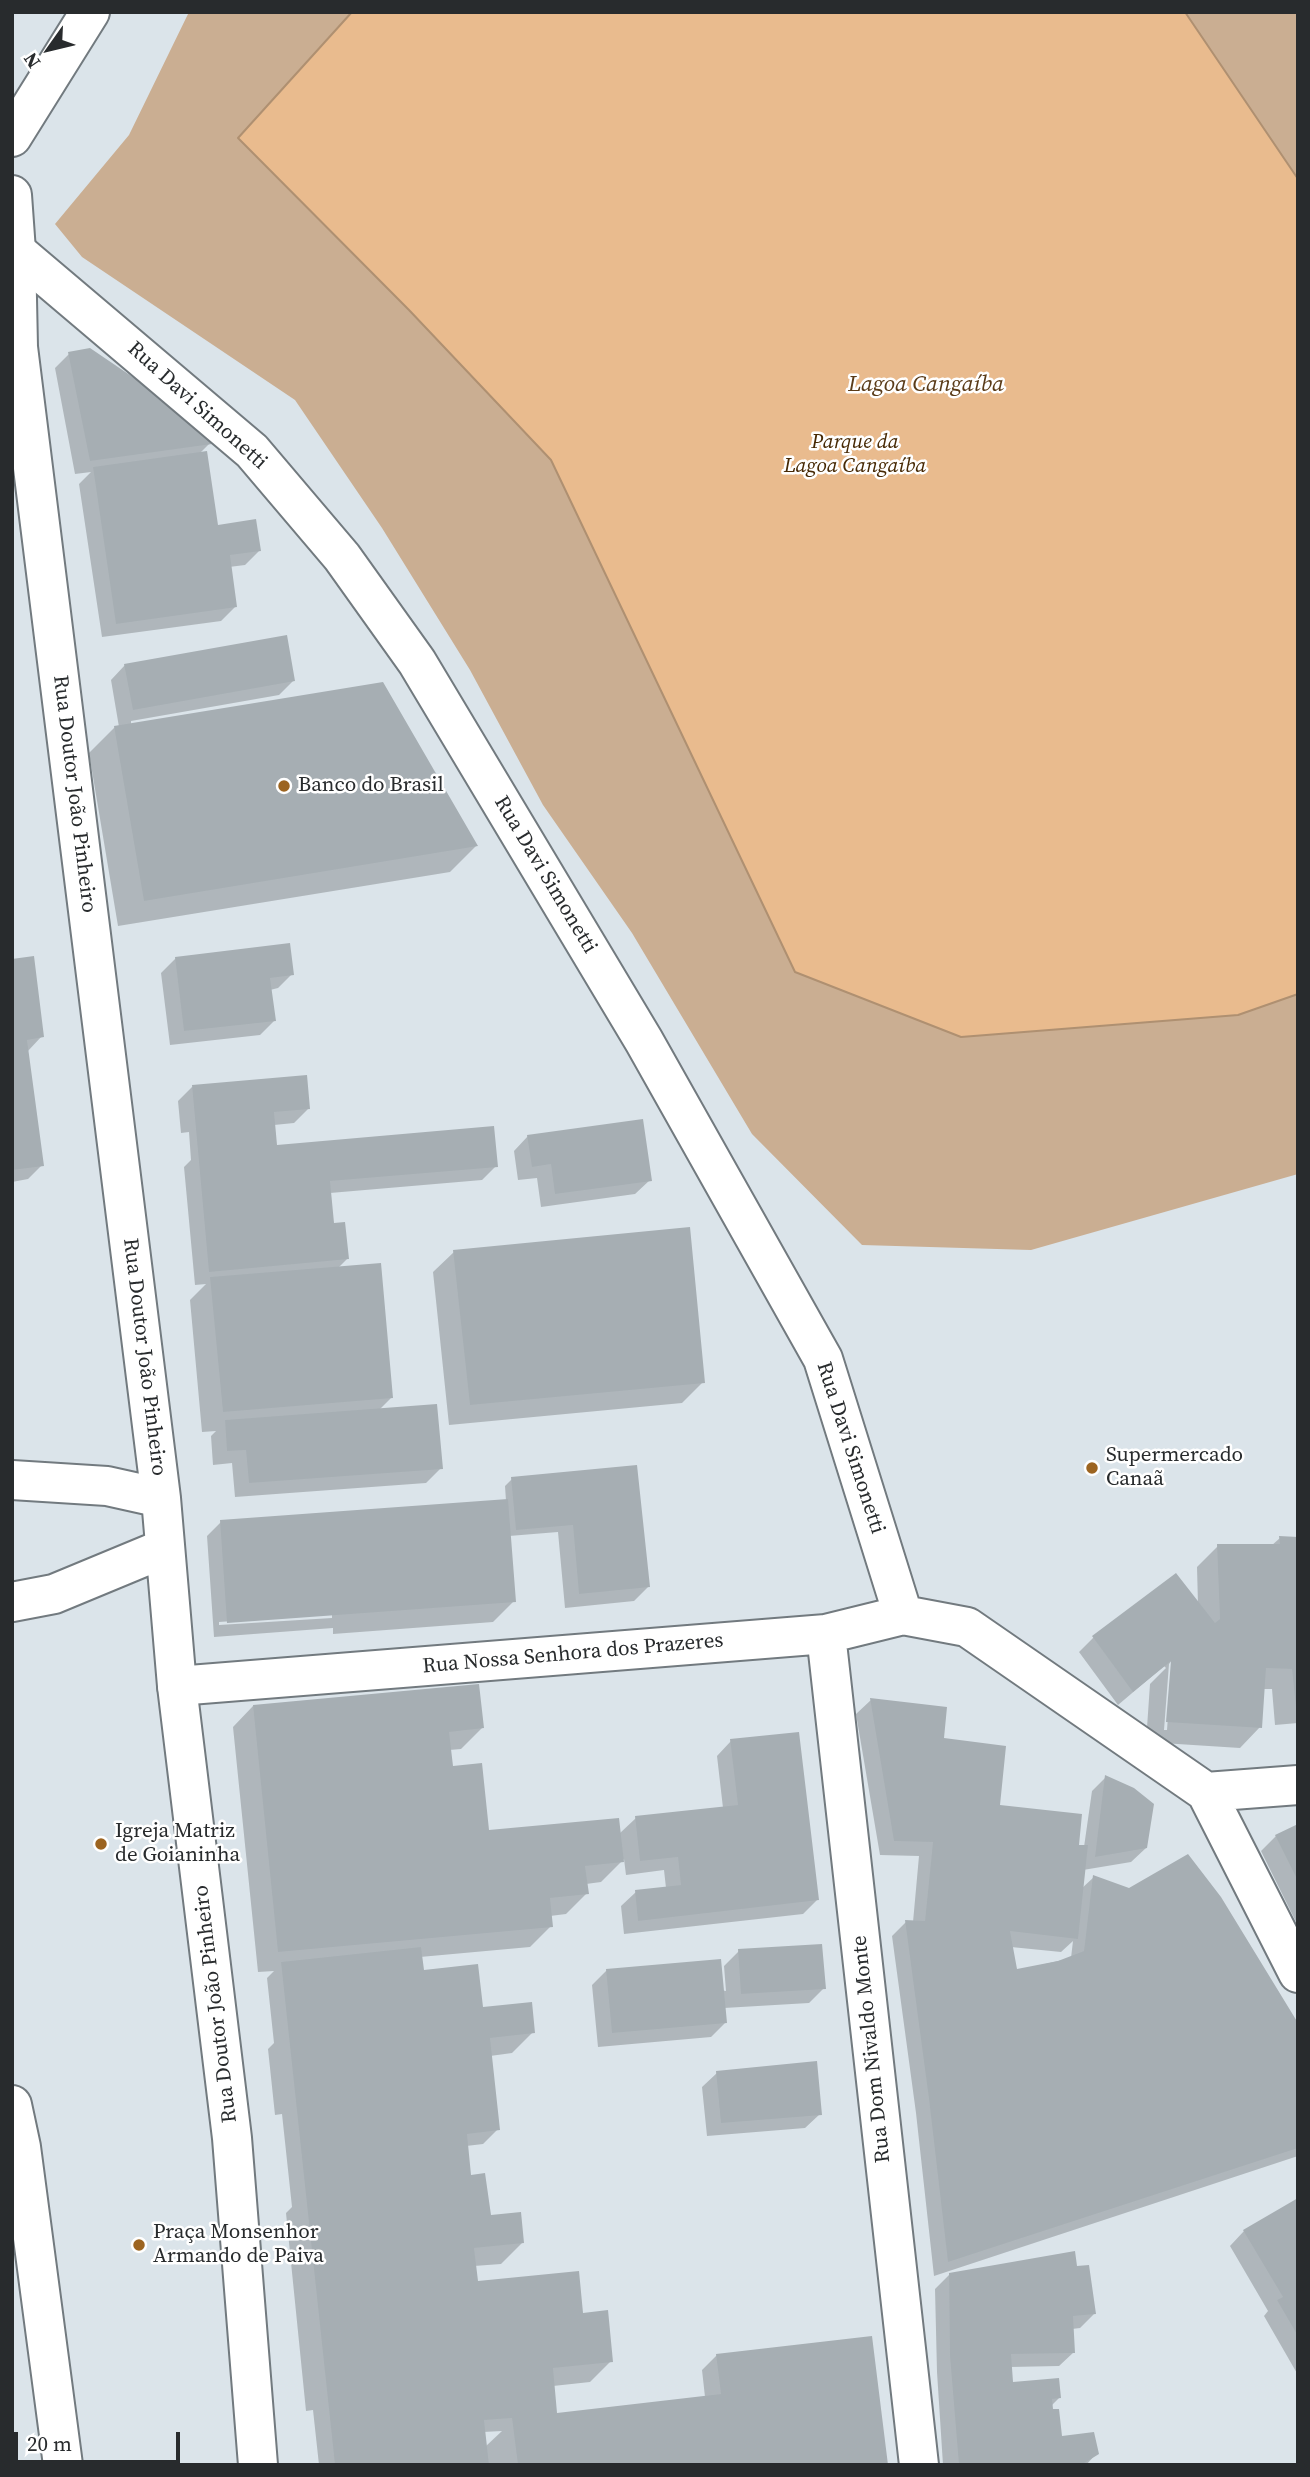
<!DOCTYPE html>
<meta charset="utf-8">
<style>
body{margin:0}
#map{position:relative;width:1310px;height:2477px;overflow:hidden;background:#dbe4ea;font-family:"Source Serif 4",serif}
canvas{display:block}
.frame{position:absolute;inset:0;border:14px solid #282b2d;pointer-events:none}
.north{position:absolute;left:14px;top:14px;width:70px;height:70px;-webkit-text-stroke:5px #fff;paint-order:stroke;rotate:236deg;font-size:19px;font-weight:700;line-height:28px;text-align:center;color:#282b2d}
.north::after{content:'';display:block;margin:auto;width:24px;height:32px;background:#282b2d;clip-path:polygon(50% 0,100% 100%,50% 72%,0 100%)}
.scale{position:absolute;left:14px;top:2432px;width:166px;height:32px;box-sizing:border-box;border:4px solid #282b2d;border-top:0;padding-left:9px;font-size:21px;line-height:24px;white-space:nowrap;color:#282b2d;-webkit-text-stroke:5px #fff;paint-order:stroke}
</style>
<div id="map">
<canvas width="1310" height="2477"></canvas>
<div class="frame"></div>
<div class="north">N</div>
<div class="scale">20 m</div>
</div>
<script>
const c = document.querySelector('canvas').getContext('2d');
c.lineJoin = 'round';
function paint(path, color) { c.fillStyle = color; c.fill(path, 'evenodd'); }
const toPath = rows => new Path2D(rows.map(r => 'M' + r).join(''));
function strokePath(path, color, width, dash) { c.strokeStyle = color; c.lineWidth = width; c.lineCap = dash ? 'butt' : 'round'; c.setLineDash(dash || []); c.stroke(path); }
function write(font, color, halo, rows, align = 'center') {
  c.font = font + ' "Source Serif 4",serif'; c.lineWidth = 5; c.setLineDash([]); c.textBaseline = 'middle'; c.strokeStyle = halo; c.fillStyle = color; for (const [text, x, y, turn = 0] of rows) {
    c.save(); c.translate(x, y); c.rotate((+turn || 0) * Math.PI / 180); c.textAlign = isNaN(turn) ? turn : align; if (halo) c.strokeText(text, 0, 0); c.fillText(text, 0, 0); c.restore();
  }
}
const green = toPath([
 [189,12,1298,12,1298,1174,1031,1250,862,1245,752,1134,632,933,543,805,470,670,382,528,295,400,82,257,55,224,129,135]
]);
const water = toPath([
 [352,12,1185,12,1298,179,1298,994,1238,1015,961,1037,795,972,551,460,409,310,238,138,352,12]
]);
const shadow = toPath([
 [69,354,210,443,199,454,217,527,259,551,245,565,229,567,235,607,221,621,102,637,79,484,91,472,75,474,55,368],
 [125,665,293,681,279,695,131,721,131,725,476,846,450,872,118,926,89,753,115,727,119,727,111,680],
 [176,958,292,974,278,988,270,990,274,1021,260,1035,170,1045,161,973],
 [12,961,42,1036,27,1052,42,1165,28,1179,12,1182],
 [192,1087,308,1109,294,1123,274,1125,276,1146,496,1166,482,1180,330,1193,333,1225,347,1259,337,1269,391,1398,379,1410,441,1468,426,1483,235,1497,232,1463,213,1465,211,1436,216,1431,202,1432,190,1300,206,1284,195,1285,184,1167,191,1160,189,1132,181,1133,178,1101],
 [528,1136,650,1180,635,1194,541,1207,537,1178,518,1180,514,1151],
 [454,1252,703,1382,682,1403,449,1425,433,1272],
 [569,1473,648,1587,634,1601,565,1608,558,1532,509,1536,514,1601,493,1622,333,1634,333,1628,214,1637,207,1536,221,1522,506,1501,505,1486,512,1479],
 [332,1614,332,1618,219,1625,219,1622],
 [1280,1538,1298,1539,1298,1723,1275,1725,1272,1689,1263,1689,1260,1727,1240,1748,1146,1742,1150,1684,1166,1668,1164,1666,1118,1705,1079,1652,1093,1638,1175,1576,1198,1605,1197,1567,1218,1546,1271,1546],
 [1172,1660,1167,1730,1164,1730,1169,1664],
 [871,1700,943,1740,998,1806,1077,1847,1084,1847,1092,1791,1106,1777,1146,1848,1131,1862,1083,1870,1081,1889,1094,1877,1298,2027,1298,2156,934,2276,916,2113,892,1936,906,1922,913,1922,919,1856,880,1855,856,1714],
 [1073,1941,1071,1958,1015,1971,1011,1947,1061,1952],
 [253,1706,482,1728,461,1749,449,1750,451,1768,487,1832,619,1834,636,1818,723,1808,717,1756,731,1741,817,1900,803,1914,624,1934,621,1906,636,1892,666,1888,664,1870,626,1875,624,1859,601,1882,586,1884,587,1893,566,1914,550,1916,551,1926,530,1947,420,1957,422,1972,482,2009,533,2032,512,2053,490,2056,498,2129,483,2144,466,2146,470,2176,489,2217,522,2243,501,2264,474,2266,476,2283,582,2315,611,2361,590,2382,553,2386,556,2414,705,2397,702,2370,717,2355,886,2465,319,2465,313,2410,306,2411,286,2213,292,2207,282,2114,275,2115,268,2049,274,2043,267,1978,274,1971,258,1972,233,1727],
 [502,2431,485,2447,483,2432],
 [1298,1826,1298,1926,1261,1851,1276,1836],
 [739,1951,824,1988,809,2003,724,2008,725,2023,711,2037,598,2047,592,1985,607,1970,726,1991,724,1966],
 [717,2073,820,2114,805,2128,707,2136,702,2087],
 [1298,2200,1298,2375,1264,2316,1268,2311,1230,2246,1244,2231],
 [1075,2268,1094,2314,1080,2328,1072,2329,1074,2352,1059,2366,1010,2367,1011,2383,1060,2397,1051,2406,1060,2438,1097,2453,1086,2465,943,2465,937,2372,935,2289,949,2275]
]);
const building = toPath([
 [90,348,196,420,212,444,90,461,68,352],
 [207,451,218,525,256,519,261,551,230,555,237,607,116,624,93,467],
 [287,635,295,681,133,710,124,664],
 [383,682,478,846,144,901,114,726],
 [290,943,294,975,270,978,276,1021,184,1031,175,957],
 [34,956,44,1037,27,1040,44,1166,12,1170,12,959],
 [307,1075,310,1109,274,1112,277,1145,494,1126,498,1167,330,1181,334,1223,345,1222,349,1259,209,1272,192,1085],
 [643,1119,652,1181,555,1194,551,1164,532,1167,527,1135],
 [690,1227,705,1383,470,1405,453,1250],
 [381,1263,393,1398,223,1412,210,1277],
 [437,1404,443,1469,249,1483,246,1450,227,1451,225,1420],
 [637,1465,650,1587,579,1594,573,1525,516,1530,511,1477],
 [508,1499,516,1602,227,1623,220,1520],
 [1279,1536,1298,1537,1298,1707,1296,1707,1292,1669,1266,1668,1262,1728,1166,1722,1171,1661,1133,1692,1092,1636,1176,1573,1215,1623,1220,1619,1217,1544,1280,1544],
 [479,1684,484,1728,449,1732,453,1766,482,1763,489,1830,619,1818,624,1862,585,1866,589,1894,550,1898,553,1927,278,1952,253,1705],
 [870,1698,947,1707,944,1738,1006,1746,1000,1805,1082,1814,1079,1845,1088,1845,1078,1939,1010,1931,1017,1969,1058,1961,1084,1951,1093,1875,1129,1888,1188,1854,1221,1897,1298,2023,1298,2148,948,2262,929,2099,905,1920,925,1921,933,1842,894,1841],
 [799,1732,819,1900,638,1921,635,1890,681,1885,678,1857,640,1861,635,1816,738,1805,730,1739],
 [1105,1775,1134,1788,1154,1804,1147,1848,1095,1857],
 [1298,1824,1298,1881,1275,1835],
 [822,1944,826,1989,741,1994,738,1949],
 [421,1947,424,1970,478,1964,483,2007,532,2002,535,2033,490,2038,500,2130,467,2134,471,2175,485,2173,491,2215,521,2212,524,2243,474,2248,478,2281,579,2271,583,2313,608,2310,613,2362,553,2368,557,2413,721,2394,716,2354,872,2336,888,2465,518,2465,512,2418,484,2420,489,2465,335,2465,281,1962],
 [721,1959,727,2023,612,2033,606,1969],
 [817,2061,822,2115,721,2123,716,2071],
 [1298,2198,1298,2336,1277,2300,1283,2297,1243,2230],
 [1075,2251,1077,2266,1089,2265,1096,2314,1073,2316,1075,2353,1011,2354,1013,2382,1059,2378,1061,2398,1052,2399,1053,2409,1059,2409,1062,2436,1094,2432,1099,2454,1081,2465,959,2465,950,2356,949,2273],
 [12,2437,14,2437,19,2465,12,2465]
]);
const minor = toPath([
 [16,251,252,451,342,557,417,662,644,1041,823,1359,903,1615],
 [826,1634,919,2465],
 [177,1686,826,1634,903,1615,967,1627,1206,1792,1298,1973],
 [1206,1792,1298,1785]
]);
const tertiary = toPath([
 [16,251,18,347,161,1498,177,1686,232,2138,258,2465],
 [12,1480,107,1486,161,1498],
 [12,1602,54,1594,165,1548],
 [12,2105,21,2147,63,2465]
]);
const secondary = toPath([
 [12,137,90,12],
 [12,195,16,251,12,251]
]);
const markers = [
 [284,786,7,"#9c6420"],
 [1092,1468,7,"#9c6420"],
 [101,1844,7,"#9c6420"],
 [139,2245,7,"#9c6420"]
];
const streetNames = [
 ["Rua Davi Simonetti",197,406,42],
 ["Rua Doutor João Pinheiro",74,794,83],
 ["Rua Davi Simonetti",545,875,59],
 ["Rua Doutor João Pinheiro",144,1357,83],
 ["Rua Davi Simonetti",850,1448,72],
 ["Rua Nossa Senhora dos Prazeres",573,1654,-5],
 ["Rua Doutor João Pinheiro",216,2004,-97],
 ["Rua Dom Nivaldo Monte",872,2049,-96]
];
const parkNames = [
 ["Parque da",855,443],
 ["Lagoa Cangaíba",855,467]
];
const poiNames = [
 ["Banco do Brasil",298,786],
 ["Supermercado",1106,1456],
 ["Canaã",1106,1480],
 ["Igreja Matriz",115,1832],
 ["de Goianinha",115,1856],
 ["Praça Monsenhor",153,2233],
 ["Armando de Paiva",153,2257]
];
const waterNames = [
 ["Lagoa Cangaíba",926,385]
];
paint(green, '#caae92');
paint(water, '#e9bb8e');
strokePath(water, '#af9071', 2);
paint(shadow, '#0003');
paint(building, '#a6aeb3');
strokePath(minor, '#727a7f', 42);
strokePath(tertiary, '#727a7f', 42);
strokePath(secondary, '#727a7f', 42);
strokePath(minor, '#fff', 38);
strokePath(tertiary, '#fff', 38);
strokePath(secondary, '#fff', 38);
for (const [x, y, r, color] of markers) { const dot = new Path2D(); dot.arc(x, y, r, 0, 2 * Math.PI); c.fillStyle = color; c.fill(dot); strokePath(dot, '#fff', 2.5); }
write('21px', '#282b2d', '#fff', streetNames);
write('italic 21px', '#472904', '#fff', parkNames);
write('21px', '#282b2d', '#fff', poiNames, 'left');
write('italic 23px', '#5a3b18', '#fff', waterNames);
</script>
